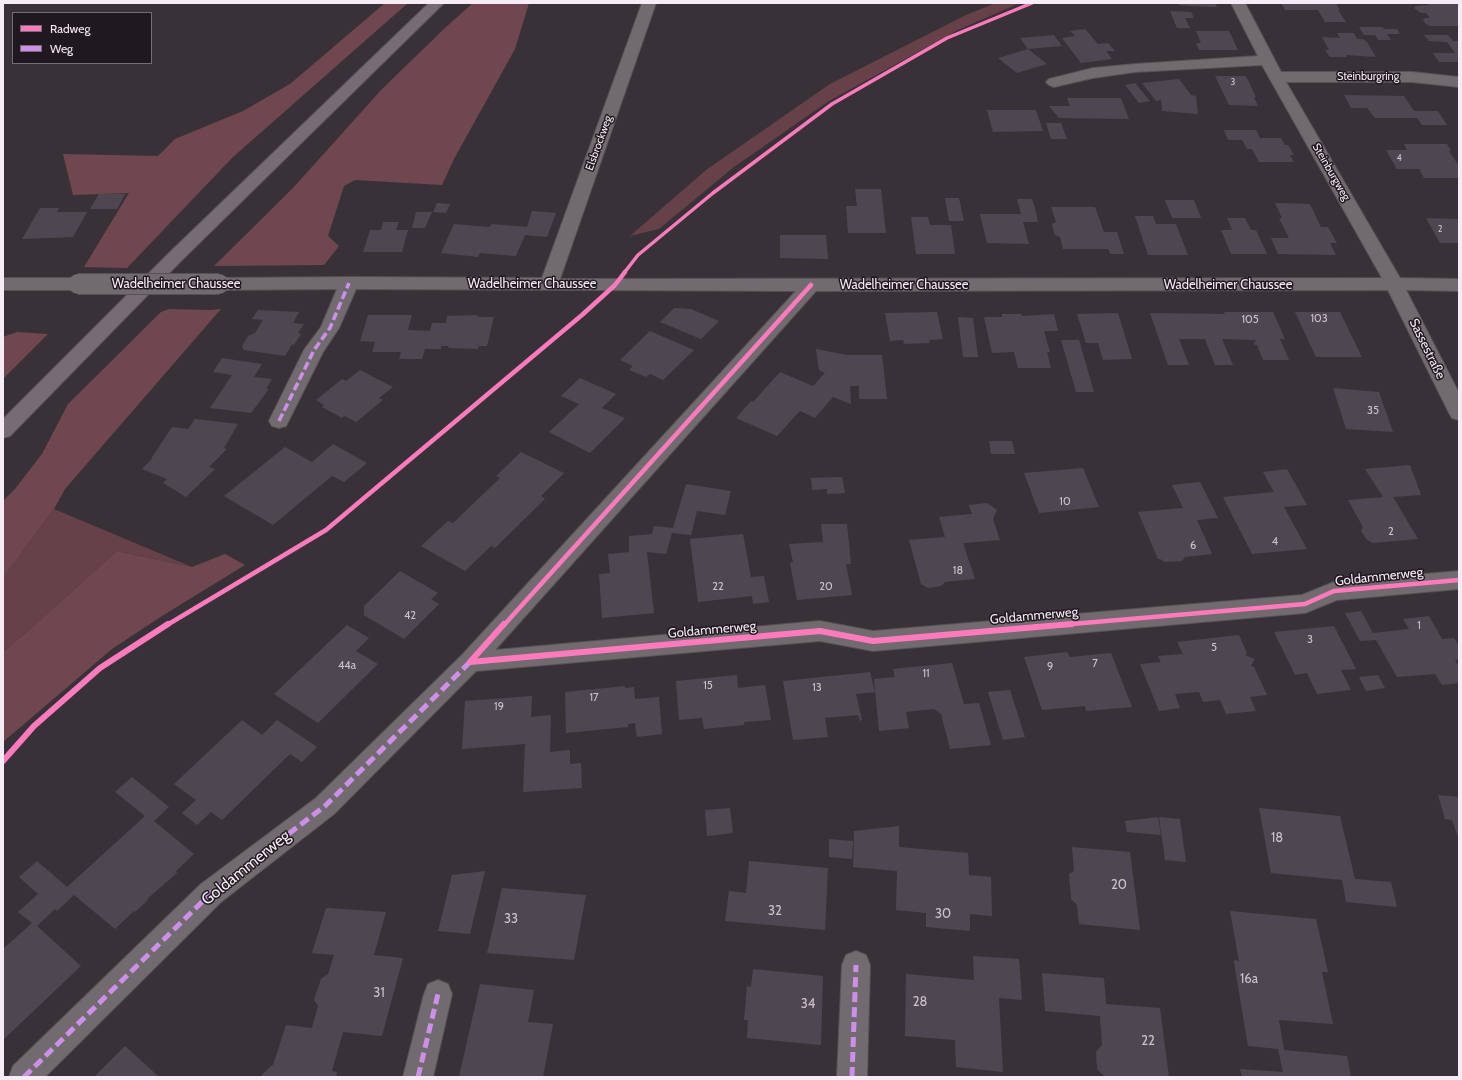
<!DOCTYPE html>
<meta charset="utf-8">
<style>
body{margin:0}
#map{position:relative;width:1462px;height:1080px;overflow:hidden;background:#383238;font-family:Cabin,sans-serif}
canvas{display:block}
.frame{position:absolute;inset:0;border:4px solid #f6ecf5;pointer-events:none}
.legend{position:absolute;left:12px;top:12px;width:140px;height:52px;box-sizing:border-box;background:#1f191f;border:1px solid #756d75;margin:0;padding:5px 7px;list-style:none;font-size:12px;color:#f6ecf5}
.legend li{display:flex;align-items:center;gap:8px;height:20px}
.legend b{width:20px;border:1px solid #756d75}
</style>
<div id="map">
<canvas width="1462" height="1080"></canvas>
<div class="frame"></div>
<ul class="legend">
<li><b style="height:5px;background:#fd7abc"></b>Radweg</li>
<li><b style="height:5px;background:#ce8fe9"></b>Weg</li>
</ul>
</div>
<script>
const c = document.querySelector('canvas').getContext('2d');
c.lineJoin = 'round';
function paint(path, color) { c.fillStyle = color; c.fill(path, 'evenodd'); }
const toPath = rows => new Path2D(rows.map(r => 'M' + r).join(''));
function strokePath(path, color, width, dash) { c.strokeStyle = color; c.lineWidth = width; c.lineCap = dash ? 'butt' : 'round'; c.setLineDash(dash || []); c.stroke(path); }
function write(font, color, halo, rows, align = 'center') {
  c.font = font + ' Cabin,sans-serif'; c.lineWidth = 3; c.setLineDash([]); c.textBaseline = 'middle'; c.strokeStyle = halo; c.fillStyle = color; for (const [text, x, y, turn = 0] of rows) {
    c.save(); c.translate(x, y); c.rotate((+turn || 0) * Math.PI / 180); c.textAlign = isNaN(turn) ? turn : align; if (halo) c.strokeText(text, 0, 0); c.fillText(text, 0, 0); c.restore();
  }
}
const green = toPath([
 [996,3,1020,3,958,30,829,101,734,167,659,229,630,236,706,170,830,84,966,15],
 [54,509,192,567,117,551,29,630,3,652,3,578]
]);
const forest = toPath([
 [385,3,408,3,233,157,127,268,84,267,129,193,73,195,63,154,158,156,175,139,243,111,290,84],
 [473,3,529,3,515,49,454,159,442,185,355,180,344,186,328,236,339,246,324,265,214,266,293,188,382,89,446,27],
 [169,309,211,310,221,309,65,489,54,509,3,578,3,501,15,489,42,454,68,404,161,312],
 [17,332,48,334,3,379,3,337],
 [117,551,192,567,225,554,245,565,162,616,112,649,3,742,3,652,29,630]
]);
const building = toPath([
 [1178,3,1215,3,1217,7,1190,6,1179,5],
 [1281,3,1336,3,1340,10,1338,10,1346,22,1325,22,1318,10,1285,10],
 [1426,3,1458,3,1459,26,1430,26,1425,23,1423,20,1425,18,1430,18,1426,13,1421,13,1414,8,1416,6,1428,5],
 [1170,11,1191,12,1194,18,1185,18,1190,28,1177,28],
 [1359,27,1383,27,1384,29,1397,29,1400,34,1387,34,1391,40,1378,40,1375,35,1364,35],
 [1085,29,1098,44,1108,43,1115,51,1106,51,1112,59,1081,63,1062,38,1075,36,1070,31],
 [1196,31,1229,31,1238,50,1199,50,1196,43,1201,43],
 [1337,33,1354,33,1357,39,1363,39,1367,42,1376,57,1346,55,1347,57,1330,57,1325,50,1329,50,1322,37,1340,38],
 [1054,35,1062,46,1028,49,1020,38],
 [1424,35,1448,35,1453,41,1459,41,1459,62,1439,62,1433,53,1455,53,1447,42,1429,41],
 [1028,49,1047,64,1017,73,998,58],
 [1215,76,1246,76,1256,97,1254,97,1258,106,1229,105],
 [1179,79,1191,95,1196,96,1198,114,1162,111,1161,100,1156,101,1142,83],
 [1135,83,1150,101,1139,103,1125,85],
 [1344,95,1404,96,1414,111,1438,111,1447,125,1422,125,1417,118,1375,118,1367,108,1351,108],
 [1067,98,1121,98,1129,119,1059,118,1049,106,1070,106],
 [987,110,1036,110,1043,131,993,132],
 [1046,123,1061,123,1067,139,1051,139],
 [1224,130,1256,130,1260,138,1281,138,1285,145,1288,145,1294,155,1290,155,1294,162,1259,162,1252,149,1247,149,1242,140,1228,140],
 [1404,144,1447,144,1451,151,1449,151,1459,166,1459,178,1424,178,1419,169,1397,169,1386,150,1407,150],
 [855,189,881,189,886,233,848,233,846,206,857,206],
 [99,194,125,194,117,209,90,209],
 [945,198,959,198,964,221,949,221],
 [1017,199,1032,199,1035,208,1038,222,1023,222,1029,244,987,243,980,214,1021,214],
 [1165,200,1194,200,1201,218,1172,218],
 [437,203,450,204,446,213,433,212],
 [1275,203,1310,204,1321,227,1328,227,1337,243,1330,243,1336,255,1278,254,1271,238,1289,238,1279,218,1282,218],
 [1051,207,1095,207,1104,232,1117,232,1124,254,1110,254,1108,249,1063,249,1060,237,1055,235,1052,224,1056,222],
 [40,208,59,208,57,212,87,212,73,237,22,239],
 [532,211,556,213,547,237,525,235,516,256,480,253,478,257,441,253,454,224,489,227,492,224,527,227],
 [416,212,432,212,425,228,412,228],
 [1135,216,1153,216,1156,224,1176,224,1188,255,1148,255],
 [911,217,928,217,930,225,951,225,955,254,916,254],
 [1227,218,1245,218,1251,230,1256,230,1267,254,1231,254,1221,230,1232,230],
 [1426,218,1459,219,1459,243,1440,243],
 [383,222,399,222,396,230,408,230,402,252,363,252,370,230,381,230],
 [780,235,826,235,828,259,780,258],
 [674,308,691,309,719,321,701,339,660,322],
 [258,310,299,312,293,323,304,324,298,333,301,334,294,345,292,344,285,356,244,350,242,346,248,336,255,333,263,320,252,319],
 [937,312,943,339,929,340,930,343,904,344,903,340,890,341,885,313],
 [1224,312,1273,312,1285,339,1280,339,1289,360,1263,360,1257,345,1255,345,1253,342,1256,342,1255,340,1222,339,1233,365,1215,365,1205,339,1179,339,1189,365,1168,365,1150,313,1225,314],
 [1295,312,1340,312,1362,357,1316,357],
 [1118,313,1132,359,1103,360,1098,343,1086,343,1077,314],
 [1002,314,1021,314,1022,316,1054,314,1058,331,1044,331,1050,352,1047,352,1051,368,1018,368,1014,352,992,353,984,317,1002,317],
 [368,315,412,315,408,330,430,331,432,323,446,323,447,316,478,315,477,317,494,317,487,346,479,346,478,349,448,348,449,346,441,346,441,349,425,349,422,359,399,359,401,352,372,352,375,342,360,341],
 [958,317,973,318,978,357,963,357],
 [650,331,694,350,663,380,650,374,646,377,629,370,633,366,620,360],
 [1061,340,1079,340,1094,392,1076,392],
 [816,349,847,355,882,355,887,399,859,399,859,386,850,386,851,404,833,397,815,418,800,411,777,436,736,418,751,401,753,402,780,372,813,386,825,373,819,370],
 [222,358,262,364,254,377,272,379,266,389,269,389,251,413,210,408,232,375,213,372],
 [360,370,393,387,379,398,383,400,356,422,345,416,342,418,322,407,324,405,316,400,342,379,346,381],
 [580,378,616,394,602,408,625,418,590,453,549,432,579,404,561,396],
 [1333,388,1379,392,1393,432,1346,429],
 [195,419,238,424,224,448,227,449,209,467,215,469,186,497,163,483,167,479,142,469,152,459,151,459,172,427,188,429],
 [989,441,1012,441,1015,454,991,454],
 [333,444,367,463,344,482,332,476,273,525,224,496,285,447,312,462],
 [521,452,564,473,541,496,545,499,495,548,491,546,465,571,421,546,448,521,453,523,500,478,496,476],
 [1410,465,1421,495,1393,497,1418,539,1373,543,1367,540,1361,531,1363,527,1348,500,1383,497,1365,469],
 [1083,468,1099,507,1039,513,1024,473],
 [1287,469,1307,505,1284,507,1307,549,1252,554,1223,497,1274,492,1263,472],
 [842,477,845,493,827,494,827,489,812,490,811,478],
 [1200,482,1218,518,1197,520,1212,554,1185,557,1182,561,1165,562,1160,559,1158,559,1138,512,1183,508,1172,485],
 [686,484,731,491,725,515,697,511,691,535,672,533,666,554,647,552,654,613,602,618,599,574,610,573,608,554,629,552,629,536,652,534,654,526,673,528],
 [987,503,997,510,993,519,1000,540,963,543,975,579,945,582,941,586,928,588,921,584,909,540,945,537,939,517,972,514,969,505],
 [821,524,847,524,851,564,846,564,852,595,797,600,790,563,793,562,789,544,823,542],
 [743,534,751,577,764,576,769,602,753,604,752,596,698,602,690,539],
 [400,571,438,593,431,599,439,604,404,639,364,615,364,606],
 [1361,611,1373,633,1409,629,1403,619,1429,616,1442,639,1454,638,1459,646,1459,660,1455,660,1459,667,1459,683,1442,685,1435,674,1397,677,1376,640,1360,641,1345,613],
 [347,625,369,638,356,651,378,664,318,723,274,694],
 [1334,626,1356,669,1341,670,1351,690,1317,694,1307,673,1295,675,1274,632],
 [1239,635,1247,653,1245,655,1255,659,1251,666,1254,667,1267,695,1250,697,1256,711,1226,714,1220,700,1203,702,1199,692,1175,694,1180,708,1159,711,1140,664,1161,662,1158,656,1183,654,1177,642],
 [1067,652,1070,657,1111,653,1132,707,1086,711,1085,706,1042,710,1024,657],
 [952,663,964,704,979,703,991,745,950,749,941,714,934,709,906,712,909,728,879,731,874,679,895,677,893,669],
 [870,672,875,692,856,694,862,720,860,721,858,715,825,718,828,737,793,740,783,681],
 [737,675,738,688,765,685,771,720,744,722,744,725,704,729,702,718,679,720,676,681],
 [1378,675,1385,688,1366,691,1359,677],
 [625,686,625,688,634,687,635,699,659,697,662,734,637,737,635,723,628,724,628,727,566,733,565,692],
 [1010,690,1025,737,1003,740,988,692],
 [532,696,531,717,551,715,550,752,570,750,570,764,581,763,582,788,523,792,525,744,462,749,465,701],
 [242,720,262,735,277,720,317,747,302,762,290,754,222,820,211,812,197,825,182,813,196,800,174,784],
 [132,777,169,807,154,821,194,854,176,871,177,873,147,899,148,900,135,912,134,911,115,929,74,895,57,911,55,909,37,926,81,966,3,1040,3,949,32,923,18,912,38,894,19,877,37,861,67,887,145,816,115,792],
 [1438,795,1459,797,1459,840,1452,820,1445,819],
 [730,808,733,833,707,836,705,810],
 [1259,808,1340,816,1355,879,1391,882,1397,907,1346,902,1342,880,1271,873],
 [1158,817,1161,835,1127,832,1125,821],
 [1159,817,1180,819,1186,862,1165,860],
 [899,826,899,847,968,853,969,875,991,877,992,916,970,914,970,931,926,927,926,913,896,910,897,871,853,867,854,831],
 [829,839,853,841,852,859,829,857],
 [1072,847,1130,852,1140,930,1079,924,1077,905,1071,899,1069,874,1074,871],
 [749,861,828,868,825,930,725,921,729,891,746,893],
 [485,871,470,934,438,931,452,875],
 [502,888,586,895,574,960,487,953],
 [326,908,386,912,374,955,403,958,382,1036,343,1032,332,1071,337,1072,336,1077,260,1077,271,1066,273,1065,286,1025,312,1028,318,1006,314,1000,321,979,328,974,334,955,312,953],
 [1230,911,1316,919,1328,972,1322,972,1333,1024,1279,1020,1284,1050,1347,1056,1351,1077,1242,1077,1240,1069,1283,1072,1278,1049,1248,1046,1234,962,1234,960,1239,961],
 [973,956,1019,959,1022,1000,999,998,1003,1072,956,1067,955,1040,905,1036,906,974,974,980],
 [753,969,823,976,821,1045,747,1038,748,1020,744,1020,747,986,751,987],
 [1042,973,1104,978,1106,1004,1160,1008,1169,1077,1105,1077,1097,1069,1096,1052,1102,1045,1100,1016,1045,1011],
 [480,984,534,990,528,1022,553,1024,543,1077,459,1077],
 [125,1046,159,1077,94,1077]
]);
const minor = toPath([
 [642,3,656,3,560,279,1382,278,1262,65,1135,72,1093,78,1054,87,1049,85,1046,82,1049,79,1093,68,1135,64,1258,56,1231,3,1245,3,1281,72,1412,72,1459,77,1459,87,1412,82,1286,82,1400,278,1459,279,1459,291,1406,290,1459,393,1459,420,1452,418,1449,413,1388,290,816,291,495,650,820,621,873,631,1302,595,1334,582,1459,571,1459,589,1337,600,1305,613,873,651,820,641,476,671,334,814,221,902,45,1077,9,1077,13,1066,201,884,316,798,462,655,796,291,356,289,339,328,323,352,286,426,279,428,272,426,269,421,304,350,321,327,337,289,219,290,213,288,210,284,213,280,219,278,349,277,542,278,642,3],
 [3,278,78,278,84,280,87,284,84,288,78,290,3,290,3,278],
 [856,951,866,955,870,965,867,1077,837,1077,842,965,846,955,856,951],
 [438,980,448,984,452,994,433,1077,403,1077,424,994,428,984,438,980]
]);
const trunk = toPath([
 [429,3,444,3,181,261,10,436,3,438,3,419,169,253,429,3]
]);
const minorBridge = toPath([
 [78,284,219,284]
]);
const quietFar1 = toPath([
 [279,421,314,350,330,328,349,283]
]);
const quiet = toPath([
 [24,1077,211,893,325,806,470,662],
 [418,1077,438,994],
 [852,1077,856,965]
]);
const cyclewayFar2 = toPath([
 [624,273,638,255,713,193,832,104,947,38,1032,3]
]);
const cyclewayFar1 = toPath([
 [167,625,326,530,582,315,615,285,625,272],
 [504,625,811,285],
 [1060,625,1305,604,1334,591,1459,580]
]);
const cycleway = toPath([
 [504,624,470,662,820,631,873,641,1072,624],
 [3,761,34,726,100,668,168,624]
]);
const farNumbernames = [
 ["3",1233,82],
 ["4",1399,158],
 ["2",1440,229]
];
const farStreetnames = [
 ["Steinburgring",1368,77],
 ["Elsbrockweg",599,143,-70],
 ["Steinburgweg",1331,172,60]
];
const numberNames = [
 ["103",1319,319],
 ["105",1250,320],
 ["35",1373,411],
 ["10",1065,502],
 ["2",1391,532],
 ["4",1275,542],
 ["6",1193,546],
 ["18",958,571],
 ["22",718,587],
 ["20",826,587],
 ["42",410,616],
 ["1",1419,626],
 ["3",1310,640],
 ["5",1214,648],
 ["7",1095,664],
 ["44a",347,666],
 ["9",1050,667],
 ["11",926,674],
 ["15",708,686],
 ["13",817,688],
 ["17",594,698],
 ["19",499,707]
];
const streetNames = [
 ["Wadelheimer Chaussee",176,284],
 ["Wadelheimer Chaussee",532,284],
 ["Wadelheimer Chaussee",904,285],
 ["Wadelheimer Chaussee",1228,285],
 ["Sassestraße",1427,349,64],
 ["Goldammerweg",1379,577,-6],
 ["Goldammerweg",1034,616,-5],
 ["Goldammerweg",712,630,-5]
];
const nearNumbernames = [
 ["18",1277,838],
 ["20",1119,885],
 ["32",775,911],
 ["30",943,914],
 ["33",511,919],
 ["16a",1249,979],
 ["31",379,993],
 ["28",920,1002],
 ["34",808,1004],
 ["22",1148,1041]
];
const nearStreetnames = [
 ["Goldammerweg",246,868,-39]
];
paint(green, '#664148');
paint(forest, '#70474f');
paint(building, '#4e4752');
strokePath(minor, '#575157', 2);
strokePath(trunk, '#575157', 2);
paint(minor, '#716b70');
paint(trunk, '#786c74');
strokePath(minorBridge, '#575157', 22, []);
strokePath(minorBridge, '#716b70', 20);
strokePath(quietFar1, '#ce8fe9', 3.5, [8, 3.5]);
strokePath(quiet, '#ce8fe9', 5, [10, 5]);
strokePath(cyclewayFar2, '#fd7abc', 3.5);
strokePath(cyclewayFar1, '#fd7abc', 4.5);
strokePath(cycleway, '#fd7abc', 6);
write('9px', '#ccc3cc', null, farNumbernames);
write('11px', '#f6ecf5', '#1f191f', farStreetnames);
write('11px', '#ccc3cc', null, numberNames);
write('13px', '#f6ecf5', '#1f191f', streetNames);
write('13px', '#ccc3cc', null, nearNumbernames);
write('16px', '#f6ecf5', '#1f191f', nearStreetnames);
</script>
